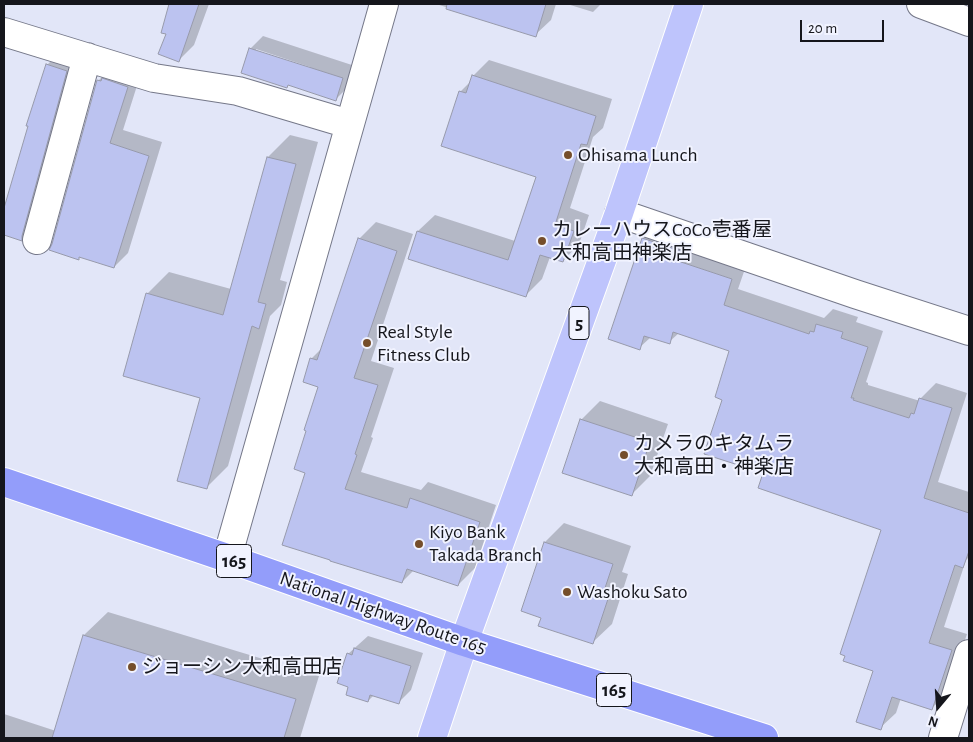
<!DOCTYPE html>
<meta charset="utf-8">
<style>
body{margin:0}
#map{position:relative;width:973px;height:742px;overflow:hidden;background:#e2e6f8;font-family:"Alegreya Sans",sans-serif}
canvas{display:block}
.frame{position:absolute;inset:0;border:5px solid #15161c;pointer-events:none}
.north{position:absolute;left:913px;top:682px;width:50px;height:50px;-webkit-text-stroke:4px #f1f3ff;paint-order:stroke;rotate:198deg;font-size:14px;font-weight:700;line-height:20px;text-align:center;color:#15161c}
.north::after{content:'';display:block;margin:auto;width:18px;height:22px;background:#15161c;clip-path:polygon(50% 0,100% 100%,50% 72%,0 100%)}
.scale{position:absolute;left:800px;top:20px;width:84px;height:22px;box-sizing:border-box;border:2px solid #15161c;border-top:0;padding-left:6px;font-size:15px;line-height:18px;white-space:nowrap;color:#15161c;-webkit-text-stroke:4px #f1f3ff;paint-order:stroke}
</style>
<div id="map">
<canvas width="973" height="742"></canvas>
<div class="frame"></div>
<div class="north">N</div>
<div class="scale">20 m</div>
</div>
<script>
const c = document.querySelector('canvas').getContext('2d');
c.lineJoin = 'round';
function paint(path, color) { c.fillStyle = color; c.fill(path, 'evenodd'); }
const toPath = rows => new Path2D(rows.map(r => 'M' + r).join(''));
function strokePath(path, color, width, dash) { c.strokeStyle = color; c.lineWidth = width; c.lineCap = dash ? 'butt' : 'round'; c.setLineDash(dash || []); c.stroke(path); }
function write(font, color, halo, rows, align = 'center') {
  c.font = font + ' "Alegreya Sans","Noto Sans JP",sans-serif'; c.lineWidth = 4; c.setLineDash([]); c.textBaseline = 'middle'; c.strokeStyle = halo; c.fillStyle = color; for (const [text, x, y, turn = 0] of rows) {
    c.save(); c.translate(x, y); c.rotate((+turn || 0) * Math.PI / 180); c.textAlign = isNaN(turn) ? turn : align; if (halo) c.strokeText(text, 0, 0); c.fillText(text, 0, 0); c.restore();
  }
}
const shadow = toPath([
 [171,4,209,4,194,45,179,60,167,34,162,32],
 [436,4,556,4,551,20,535,35],
 [567,4,601,4,593,12],
 [263,36,355,66,348,87,335,100,250,49],
 [256,49,310,67,309,69,256,52],
 [53,59,73,65,28,234,22,240,4,234,4,222,10,201,29,126,47,65],
 [489,60,612,99,603,128,593,137,570,208,589,215,579,244,563,261,550,257,542,279,526,295,410,258,418,231,435,215,515,241,537,176,460,92,471,81,473,76],
 [112,67,141,73,123,130,162,142,128,253,114,267,80,256,78,258,98,81],
 [290,135,318,142,280,280,287,282,281,305,270,316,228,466,206,488,202,397,147,294,169,272,231,289,268,157],
 [376,222,413,234,371,361,394,368,371,437,373,438,361,472,421,490,428,482,496,505,475,568,458,585,414,570,402,582,307,472,320,386,304,381,312,358,323,347,359,239],
 [658,224,747,263,738,289,824,318,833,309,858,317,856,322,883,331,866,382,868,383,868,385,920,401,921,398,936,383,967,393,938,482,969,492,969,557,966,560,944,627,967,634,947,693,932,708,901,698,896,713,880,728,875,670,883,529,764,473,724,399,731,350,679,333,669,342,651,337,639,348,643,239],
 [600,401,668,424,650,476,632,494,581,420],
 [564,523,631,546,622,572,628,574,612,624,593,642,543,617,523,610,545,542],
 [108,612,319,676,300,738,4,738,4,714,56,731,84,635],
 [368,636,423,653,411,690,398,703,374,695,368,701,350,686,348,654]
]);
const building = toPath([
 [169,4,199,4,179,62,158,54,166,34,161,33,169,4],
 [447,4,546,4,536,37,446,9,447,4],
 [249,48,343,78,336,101,288,85,287,88,241,73,249,48],
 [46,64,67,71,22,236,22,241,4,235,4,208,28,126,26,126,46,64],
 [472,75,596,116,587,145,581,144,555,225,574,231,563,262,540,255,526,297,408,259,417,231,508,260,536,177,441,146,459,91,466,93,472,75],
 [102,78,128,87,110,143,149,156,114,268,79,257,79,260,49,250,52,244,97,80,101,81,102,78],
 [267,157,296,164,258,302,266,304,259,329,252,326,207,489,177,481,200,398,123,376,146,293,223,315,267,157],
 [358,238,397,251,354,378,378,385,355,454,357,455,345,489,407,508,410,498,480,522,458,586,407,569,402,583,330,561,330,560,282,545,305,473,294,469,306,431,304,430,318,387,303,382,310,358,317,360,358,238],
 [642,238,681,251,678,261,732,279,724,305,809,334,810,331,814,332,816,324,843,332,841,338,868,347,851,398,854,398,853,400,909,418,911,413,914,414,919,398,952,408,924,498,969,513,969,551,963,568,955,565,929,643,952,650,932,710,892,697,881,730,856,722,873,671,843,661,845,656,840,654,881,530,758,488,763,473,704,454,722,400,715,397,729,351,673,332,670,344,644,336,640,350,608,339,642,238],
 [580,419,650,442,632,496,562,473,580,419],
 [544,542,613,564,604,591,610,593,593,644,538,626,541,618,521,611,544,542],
 [83,635,296,699,284,738,52,738,83,635],
 [354,648,411,666,399,704,370,695,368,702,346,695,348,687,337,683,347,653,352,655,354,648]
]);
const street = toPath([
 [921,4,969,22],
 [4,32,154,78,238,91,349,124],
 [619,213,855,294,969,331],
 [37,240,87,57],
 [227,558,384,4],
 [943,738,969,654]
]);
const primary = toPath([
 [432,738,464,642,619,213,689,4]
]);
const highway = toPath([
 [4,482,227,558,464,642,764,738]
]);
const markers = [
 [568,155,5,"#754e2b"],
 [542,241,5,"#754e2b"],
 [367,343,5,"#754e2b"],
 [624,455,5,"#754e2b"],
 [419,544,5,"#754e2b"],
 [567,592,5,"#754e2b"],
 [132,667,5,"#754e2b"]
];
const shields = [
 [579,323,20],
 [234,561,35],
 [614,690,35]
];
const shieldNames = [
 ["5",579,323],
 ["165",234,561],
 ["165",614,690]
];
const poiNames = [
 ["Ohisama Lunch",578,155],
 ["カレーハウスCoCo壱番屋",552,230],
 ["大和高田神楽店",552,253],
 ["Real Style",377,332],
 ["Fitness Club",377,355],
 ["カメラのキタムラ",634,444],
 ["大和高田・神楽店",634,467],
 ["Kiyo Bank",429,532],
 ["Takada Branch",429,555],
 ["Washoku Sato",577,592],
 ["ジョーシン大和高田店",142,667]
];
const streetNames = [
 ["National Highway Route 165",383,613,19]
];
paint(shadow, '#0003');
paint(building, '#bcc3f0');
strokePath(building, '#979aab', 1);
strokePath(street, '#757889', 30);
strokePath(primary, '#fff', 30);
strokePath(highway, '#fff', 30);
strokePath(street, '#fff', 28);
strokePath(primary, '#bec4fc', 28);
strokePath(highway, '#939dfa', 28);
for (const [x, y, r, color] of markers) { const dot = new Path2D(); dot.arc(x, y, r, 0, 2 * Math.PI); c.fillStyle = color; c.fill(dot); strokePath(dot, '#f1f3ff', 2); }
for (const [x, y, w] of shields) { const box = new Path2D(); box.roundRect(x - w / 2, y - 16.5, w, 33, 4); c.fillStyle = '#f1f3ff'; c.fill(box); strokePath(box, '#15161c', 1); }
write('bold 19px', '#15161c', null, shieldNames);
write('20px', '#15161c', '#f1f3ff', poiNames, 'left');
write('20px', '#15161c', '#f1f3ff', streetNames);
</script>
